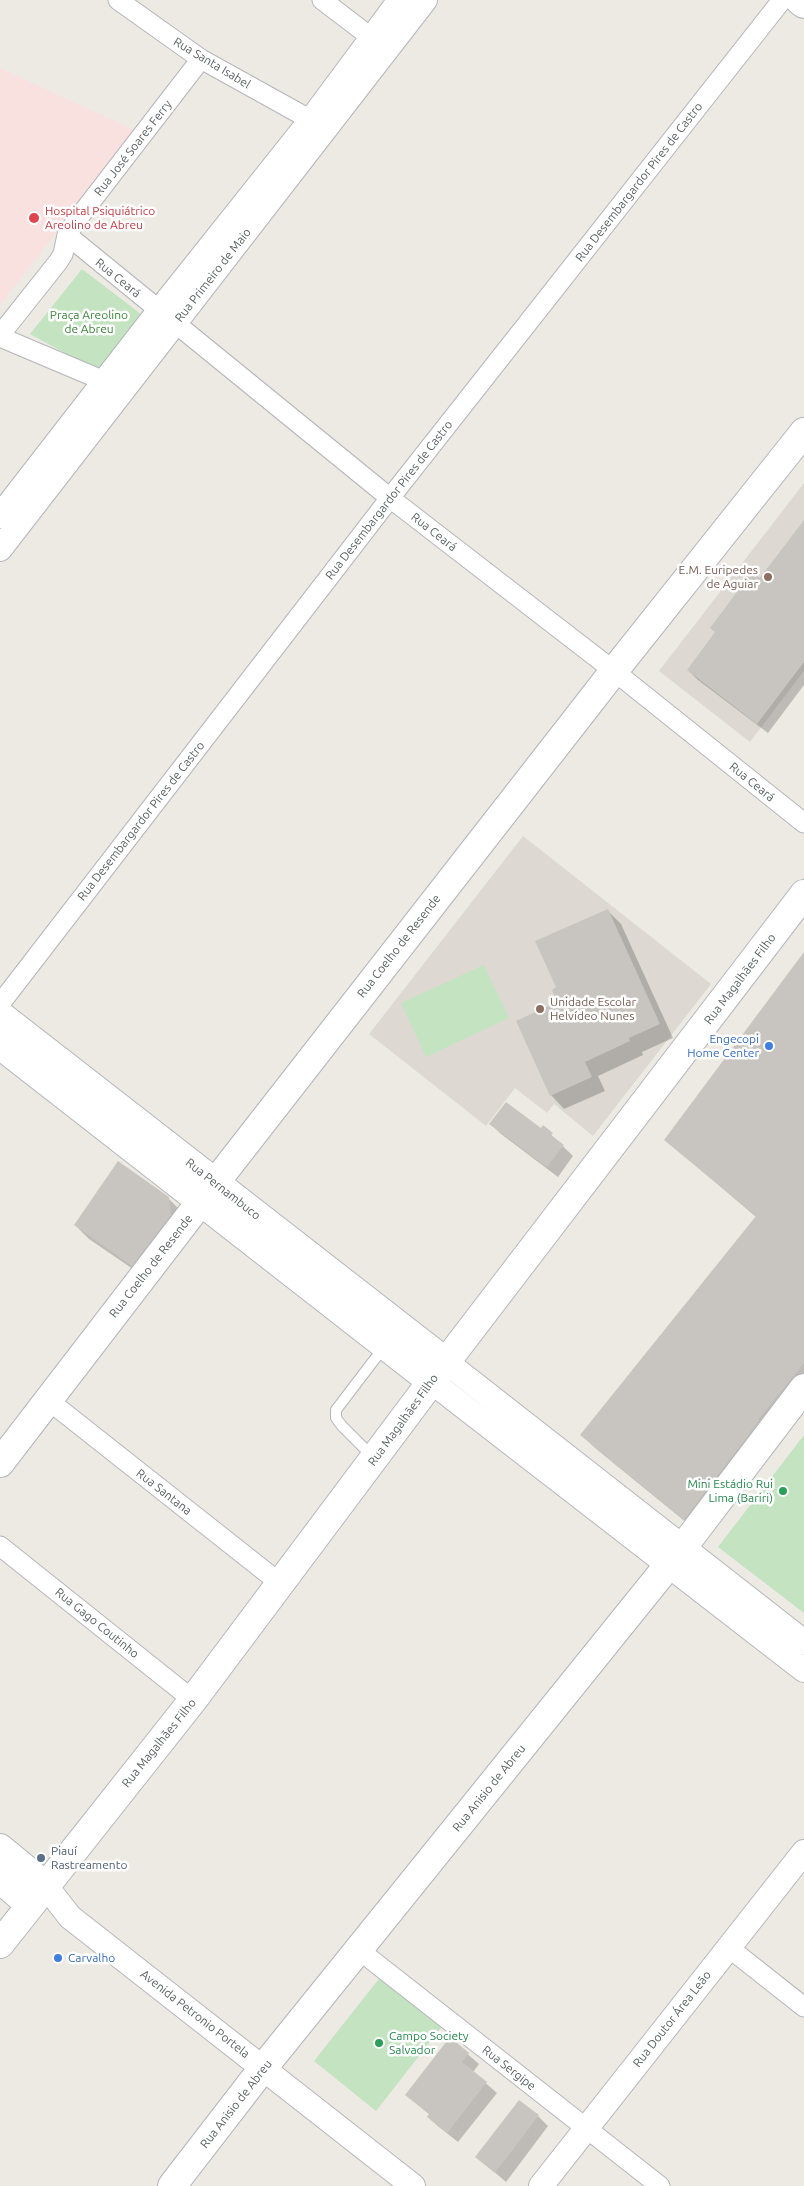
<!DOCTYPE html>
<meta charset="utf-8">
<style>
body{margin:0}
canvas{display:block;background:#edeae3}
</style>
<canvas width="804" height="2186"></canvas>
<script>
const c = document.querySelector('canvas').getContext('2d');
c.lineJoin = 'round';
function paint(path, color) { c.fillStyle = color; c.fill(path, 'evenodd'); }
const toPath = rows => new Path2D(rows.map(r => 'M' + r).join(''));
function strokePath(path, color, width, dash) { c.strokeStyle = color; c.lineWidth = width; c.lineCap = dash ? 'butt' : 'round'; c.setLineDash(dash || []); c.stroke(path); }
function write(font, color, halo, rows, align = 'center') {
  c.font = font + ' Ubuntu,sans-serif'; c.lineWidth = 5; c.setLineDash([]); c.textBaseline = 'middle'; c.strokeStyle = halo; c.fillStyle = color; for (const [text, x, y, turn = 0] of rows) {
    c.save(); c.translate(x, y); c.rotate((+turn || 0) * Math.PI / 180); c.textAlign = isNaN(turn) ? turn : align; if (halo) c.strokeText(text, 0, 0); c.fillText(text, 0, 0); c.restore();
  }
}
const education = toPath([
 [804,483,804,671,750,742,659,671],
 [523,836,711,984,593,1136,554,1104,547,1113,515,1088,486,1126,369,1034]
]);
const medical = toPath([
 [0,68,136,131,0,305]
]);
const green = toPath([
 [82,269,150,321,105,375,30,334],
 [484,965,509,1018,426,1057,401,1003],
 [804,1435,804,1613,718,1547],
 [382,1975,444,2024,376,2111,314,2061]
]);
const shadow = toPath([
 [804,522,804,685,768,733,698,680,688,670],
 [607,910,621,924,673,1038,642,1052,643,1055,598,1076,605,1091,564,1109,551,1095,559,1003,558,988],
 [804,954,804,1393,698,1532,595,1448,582,1435,756,1217,666,1140],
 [491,1124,541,1130,543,1127,573,1156,558,1177,501,1134],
 [168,1198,182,1212,146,1278,89,1239,75,1225],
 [450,2039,479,2064,473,2072,497,2093,458,2142,439,2127,428,2117,430,2115,407,2095],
 [538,2116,548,2126,506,2182,477,2157]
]);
const building = toPath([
 [804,520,804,662,757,724,687,670,715,632,710,628,752,572,760,578],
 [608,909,660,1024,629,1038,630,1041,585,1062,592,1077,550,1096,516,1021,557,1002,552,990,556,987,535,941],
 [804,952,804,1363,758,1420,759,1421,684,1520,580,1435,756,1216,664,1140],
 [506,1102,541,1128,543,1125,553,1133,551,1135,564,1145,547,1167,489,1124],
 [118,1161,169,1197,171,1215,132,1266,74,1225],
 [450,2037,469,2053,462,2062,487,2082,447,2133,427,2117,429,2114,405,2095],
 [519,2100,539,2115,495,2173,475,2157]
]);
const service = toPath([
 [374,1458,342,1426,336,1418,336,1410,384,1347]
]);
const minor = toPath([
 [118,0,201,59,311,120],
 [322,0,372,38],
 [67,235,390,498,614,671,804,823],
 [0,335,58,262,63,254,67,235,76,221,201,59],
 [0,337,116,386],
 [0,1004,390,498,782,0],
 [48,1400,281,1584],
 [0,1546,193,1700],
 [728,1947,804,2007],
 [359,1950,660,2186]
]);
const tertiary = toPath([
 [0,516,159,311,311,120,400,0],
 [0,549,425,0],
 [446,1362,804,1642],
 [432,1382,804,1670],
 [45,1885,70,1917,413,2186],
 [541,2186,804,1852]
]);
const secondary = toPath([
 [799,0,804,4],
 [0,1015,446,1362],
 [0,1045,432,1382],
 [0,1463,215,1183,614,671,804,432],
 [0,1848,45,1885],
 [0,1879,30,1905],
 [0,1944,193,1700,446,1362,804,894],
 [172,2186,263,2068,683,1547,804,1388]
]);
const markers = [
 [34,218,6,"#e0444e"],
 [768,577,5,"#8d6e63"],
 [540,1009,5,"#8d6e63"],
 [769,1046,5,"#3f7fe0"],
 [783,1491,5,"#2e9e5b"],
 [41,1858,5,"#5c6f8a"],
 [58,1958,5,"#3f7fe0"],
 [379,2043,5,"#2e9e5b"]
];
const streetNames = [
 ["Rua Santa Isabel",212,63,31],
 ["Rua José Soares Ferry",133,148,-52],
 ["Rua Desembargardor Pires de Castro",639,182,-52],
 ["Rua Primeiro de Maio",213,275,-52],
 ["Rua Ceará",118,278,39],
 ["Rua Desembargardor Pires de Castro",389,500,-52],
 ["Rua Ceará",434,532,38],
 ["Rua Ceará",752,782,39],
 ["Rua Desembargardor Pires de Castro",141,821,-52],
 ["Rua Coelho de Resende",399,946,-52],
 ["Rua Magalhães Filho",740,979,-53],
 ["Rua Pernambuco",223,1189,38],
 ["Rua Coelho de Resende",151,1266,-52],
 ["Rua Magalhães Filho",403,1420,-54],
 ["Rua Santana",164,1492,38],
 ["Rua Gago Coutinho",97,1623,39],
 ["Rua Magalhães Filho",159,1743,-51],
 ["Rua Anisio de Abreu",489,1788,-51],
 ["Avenida Petronio Portela",195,2014,38],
 ["Rua Doutor Área Leão",672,2019,-52],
 ["Rua Sergipe",509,2068,38],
 ["Rua Anisio de Abreu",236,2104,-52]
];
const healthNames = [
 ["Hospital Psiquiátrico",45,211],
 ["Areolino de Abreu",45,225]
];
const parkNames = [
 ["Praça Areolino",89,315],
 ["de Abreu",89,329]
];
const educationNames = [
 ["E.M. Euripedes",758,570],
 ["de Aguiar",758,584],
 ["Unidade Escolar",550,1002,"left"],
 ["Helvídeo Nunes",550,1016,"left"]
];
const shopNames = [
 ["Engecopi",759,1039],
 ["Home Center",759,1053],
 ["Carvalho",68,1958,"left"]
];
const leisureNames = [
 ["Mini Estádio Rui",773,1484],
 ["Lima (Bariri)",773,1498],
 ["Campo Society",389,2036,"left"],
 ["Salvador",389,2050,"left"]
];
const serviceNames = [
 ["Piauí",51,1851],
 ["Rastreamento",51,1865]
];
paint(education, '#ddd9d2');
paint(medical, '#f9e1e0');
paint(green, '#c3e3c1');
paint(shadow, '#0003');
paint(building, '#c8c5c0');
strokePath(service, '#b4b6ba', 12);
strokePath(minor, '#b4b6ba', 21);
strokePath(tertiary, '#b4b6ba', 26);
strokePath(secondary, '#b2b6ba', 30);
strokePath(service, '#fff', 10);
strokePath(minor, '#fff', 19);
strokePath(tertiary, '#fff', 24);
strokePath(secondary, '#fff', 28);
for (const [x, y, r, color] of markers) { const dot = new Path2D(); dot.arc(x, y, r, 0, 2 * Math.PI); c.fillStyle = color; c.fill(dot); strokePath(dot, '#fff', 2); }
write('12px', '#5b5f63', '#fff', streetNames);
write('12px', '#be3a42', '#fff', healthNames, 'left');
write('12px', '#3c823b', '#fff', parkNames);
write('12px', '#785e54', '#fff', educationNames, 'right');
write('12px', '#366cbe', '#fff', shopNames, 'right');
write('12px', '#27864d', '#fff', leisureNames, 'right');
write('12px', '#4e5e75', '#fff', serviceNames, 'left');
</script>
